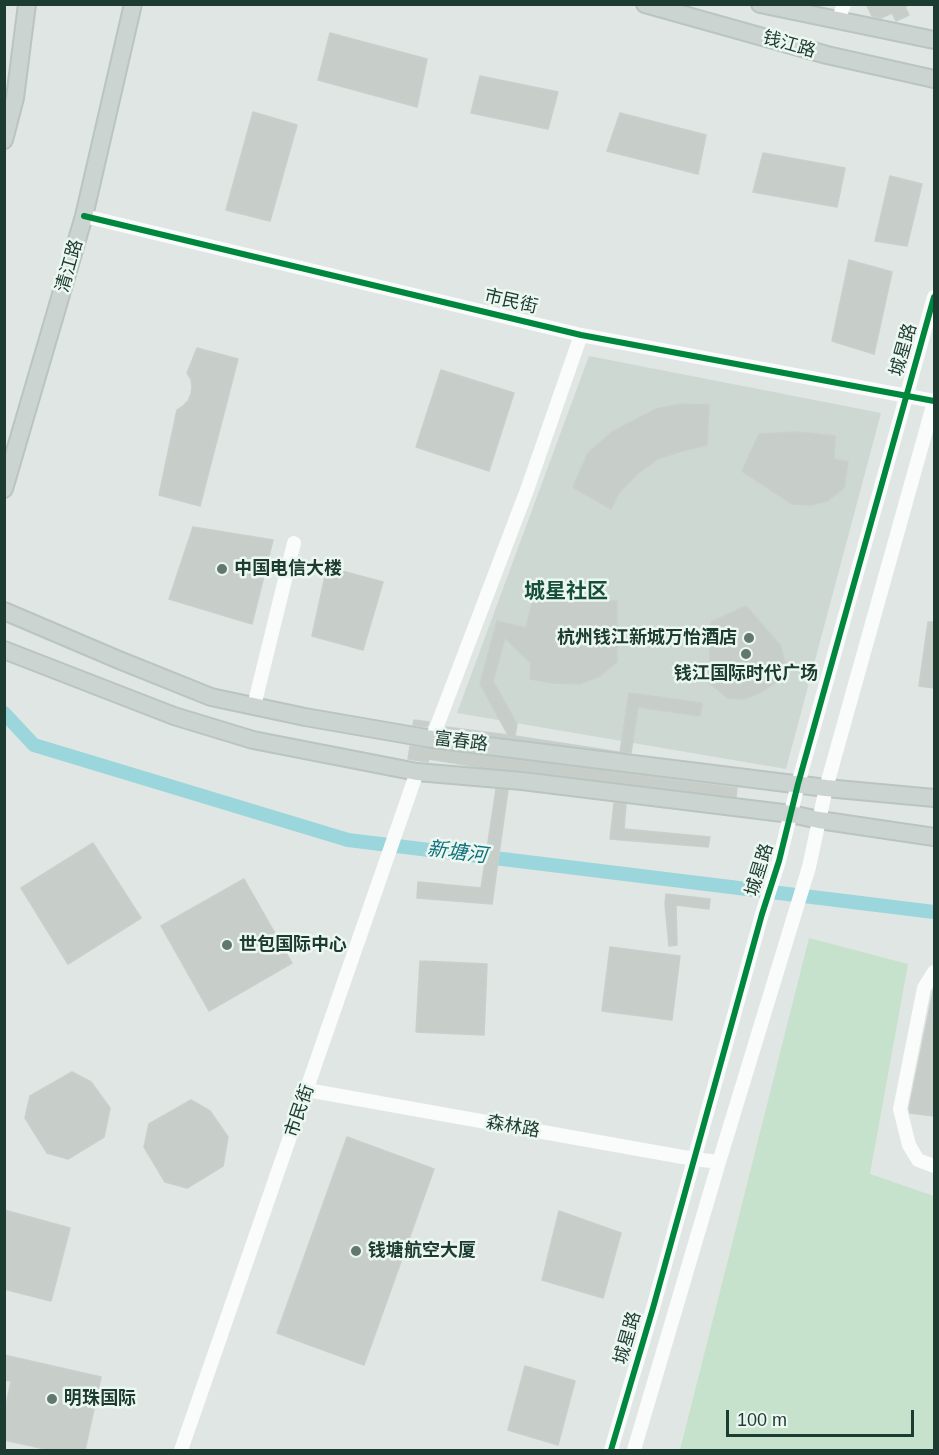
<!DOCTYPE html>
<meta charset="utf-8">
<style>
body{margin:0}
#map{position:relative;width:939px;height:1455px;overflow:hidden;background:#e0e6e3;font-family:Arial,sans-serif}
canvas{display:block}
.frame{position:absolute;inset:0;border:6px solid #1c3b31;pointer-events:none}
.scale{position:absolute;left:726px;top:1410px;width:188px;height:27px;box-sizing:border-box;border:3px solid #1c3b31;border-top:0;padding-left:8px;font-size:18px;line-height:21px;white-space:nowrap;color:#1c3b31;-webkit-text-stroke:4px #ecf7f1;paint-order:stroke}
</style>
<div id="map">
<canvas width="939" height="1455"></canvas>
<div class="frame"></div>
<div class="scale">100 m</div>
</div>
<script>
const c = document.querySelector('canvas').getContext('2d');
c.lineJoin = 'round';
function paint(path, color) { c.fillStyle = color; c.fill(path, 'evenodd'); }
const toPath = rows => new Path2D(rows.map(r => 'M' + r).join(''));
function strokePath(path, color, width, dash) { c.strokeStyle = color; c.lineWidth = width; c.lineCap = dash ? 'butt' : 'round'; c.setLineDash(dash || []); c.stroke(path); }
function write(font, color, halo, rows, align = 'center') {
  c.font = font + ' Arial,"Noto Sans SC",sans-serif'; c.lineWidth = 5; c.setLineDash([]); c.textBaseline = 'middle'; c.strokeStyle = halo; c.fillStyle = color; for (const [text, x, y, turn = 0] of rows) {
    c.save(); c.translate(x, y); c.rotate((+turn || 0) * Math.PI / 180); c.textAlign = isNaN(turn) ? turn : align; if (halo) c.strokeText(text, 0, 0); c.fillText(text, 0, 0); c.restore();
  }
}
const built = toPath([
 [589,356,881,413,786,769,457,713]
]);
const green = toPath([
 [809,938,908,964,870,1174,934,1196,934,1450,680,1450]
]);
const canal = toPath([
 [4,713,34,745,348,840,934,912]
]);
const building = toPath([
 [866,4,910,4,905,7,909,15,896,21,892,13,881,18,872,16,866,4],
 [330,33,427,59,417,107,318,80,330,33],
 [480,76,558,92,548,129,471,113,480,76],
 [253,112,297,125,270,221,226,210,253,112],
 [620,113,706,135,698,174,607,151,620,113],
 [763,153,845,168,837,207,753,192,763,153],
 [890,176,922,184,907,246,875,241,890,176],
 [849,260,892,272,874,354,832,341,849,260],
 [197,348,238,359,200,506,159,495,177,410,183,406,188,401,191,394,192,387,191,379,187,373,197,348],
 [441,370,514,393,489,471,416,447,441,370],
 [680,404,709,405,707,445,682,451,658,459,637,474,619,493,611,509,573,487,588,453,612,432,656,409,680,404],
 [798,432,835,436,834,459,848,462,844,488,827,501,810,505,792,504,742,471,759,434,798,432],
 [193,527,273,540,252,624,169,599,193,527],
 [327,567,383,582,363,650,312,636,327,567],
 [535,592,579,601,617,601,617,662,600,676,580,684,553,683,530,679,531,663,505,638,493,681,517,724,515,736,619,752,445,730,446,727,508,735,480,684,497,621,526,628,535,592],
 [746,606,780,645,785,663,779,680,760,693,743,699,728,698,709,683,711,622,746,606],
 [928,622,934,622,934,688,919,686,928,622],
 [629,693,702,703,700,716,638,707,631,753,620,752,629,693],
 [414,720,429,722,427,727,413,725,414,720],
 [410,746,737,788,736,797,523,771,478,767,429,759,428,762,408,759,410,746],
 [496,789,508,790,492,904,417,898,418,882,481,888,496,789],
 [614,803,626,804,624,829,710,837,708,847,610,839,614,803],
 [93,843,141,918,68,964,21,888,93,843],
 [244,879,292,963,209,1011,161,926,244,879],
 [666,894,710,899,709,909,676,905,677,945,669,946,665,904,666,894],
 [610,947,680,956,672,1020,602,1011,610,947],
 [420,961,487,964,484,1035,416,1032,420,961],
 [934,988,934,1116,910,1113,909,1109,933,991,934,988],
 [72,1072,91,1082,110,1108,104,1137,68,1159,47,1153,25,1118,30,1096,72,1072],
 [191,1100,210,1111,228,1137,223,1166,187,1188,165,1182,144,1147,149,1124,191,1100],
 [347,1137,434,1169,364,1365,277,1333,347,1137],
 [4,1210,70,1228,51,1301,4,1289,4,1210],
 [559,1211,621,1233,603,1298,542,1280,559,1211],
 [4,1355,101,1377,85,1450,50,1450,4,1440,4,1416,11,1381,4,1380,4,1355],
 [525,1366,575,1381,558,1445,508,1430,525,1366]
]);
const minor = toPath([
 [838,21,844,4],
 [84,216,581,335,934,401],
 [254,706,294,543],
 [432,739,527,490,581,335],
 [934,972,924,988,900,1109,909,1145,918,1160,934,1166],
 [307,1090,694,1159,719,1162],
 [181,1450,417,772],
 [611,1450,653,1308,762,914,779,861,798,784,934,297],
 [634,1450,719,1162,809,867,826,788,934,402]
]);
const major = toPath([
 [645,4,827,55,934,79],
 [760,4,934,40],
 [4,140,15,98,27,4],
 [4,489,84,216,133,4],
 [4,611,119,660,211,697,305,717,432,739,826,788,934,798],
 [4,650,174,716,253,740,417,772,522,781,791,814,819,820,934,837]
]);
const cycleway = toPath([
 [84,216,581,335,934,401],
 [611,1450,653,1308,762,914,779,861,798,784,934,297]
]);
const markers = [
 [222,569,6,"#61776f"],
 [749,638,6,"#61776f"],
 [746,654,6,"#61776f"],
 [227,945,6,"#61776f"],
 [356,1251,6,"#61776f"],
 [52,1399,6,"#61776f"]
];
const streetNames = [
 ["钱江路",789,45,16],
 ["清江路",70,266,-74],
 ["市民街",511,302,13],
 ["城星路",904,350,-74],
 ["富春路",461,742,7],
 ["城星路",760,870,-73],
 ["市民街",300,1111,-71],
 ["森林路",513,1127,10],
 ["城星路",628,1338,-74]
];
const poiNames = [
 ["中国电信大楼",234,569],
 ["杭州钱江新城万怡酒店",737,638,"right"],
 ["钱江国际时代广场",746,674,"center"],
 ["世包国际中心",239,945],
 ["钱塘航空大厦",368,1251],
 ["明珠国际",64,1399]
];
const waterNames = [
 ["新塘河",457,853,7]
];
const quarterNames = [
 ["城星社区",566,592]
];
paint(built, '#cdd8d3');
paint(green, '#c6e2cd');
strokePath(canal, '#9ad6db', 14);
paint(building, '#c7ceca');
strokePath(building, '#c8cfcc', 1.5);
strokePath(major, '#bac4c0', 20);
strokePath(minor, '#fafbfb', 14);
strokePath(major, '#cbd4d1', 16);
strokePath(cycleway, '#00873e', 6);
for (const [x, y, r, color] of markers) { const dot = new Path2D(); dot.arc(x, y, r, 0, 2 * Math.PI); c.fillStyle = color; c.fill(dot); strokePath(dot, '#ecf7f1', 2); }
write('18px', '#1c3b31', '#ecf7f1', streetNames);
write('bold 18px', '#1c3b31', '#ecf7f1', poiNames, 'left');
write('italic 20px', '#11727d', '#ecf7f1', waterNames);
write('bold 21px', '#174f3d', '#ecf7f1', quarterNames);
</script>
